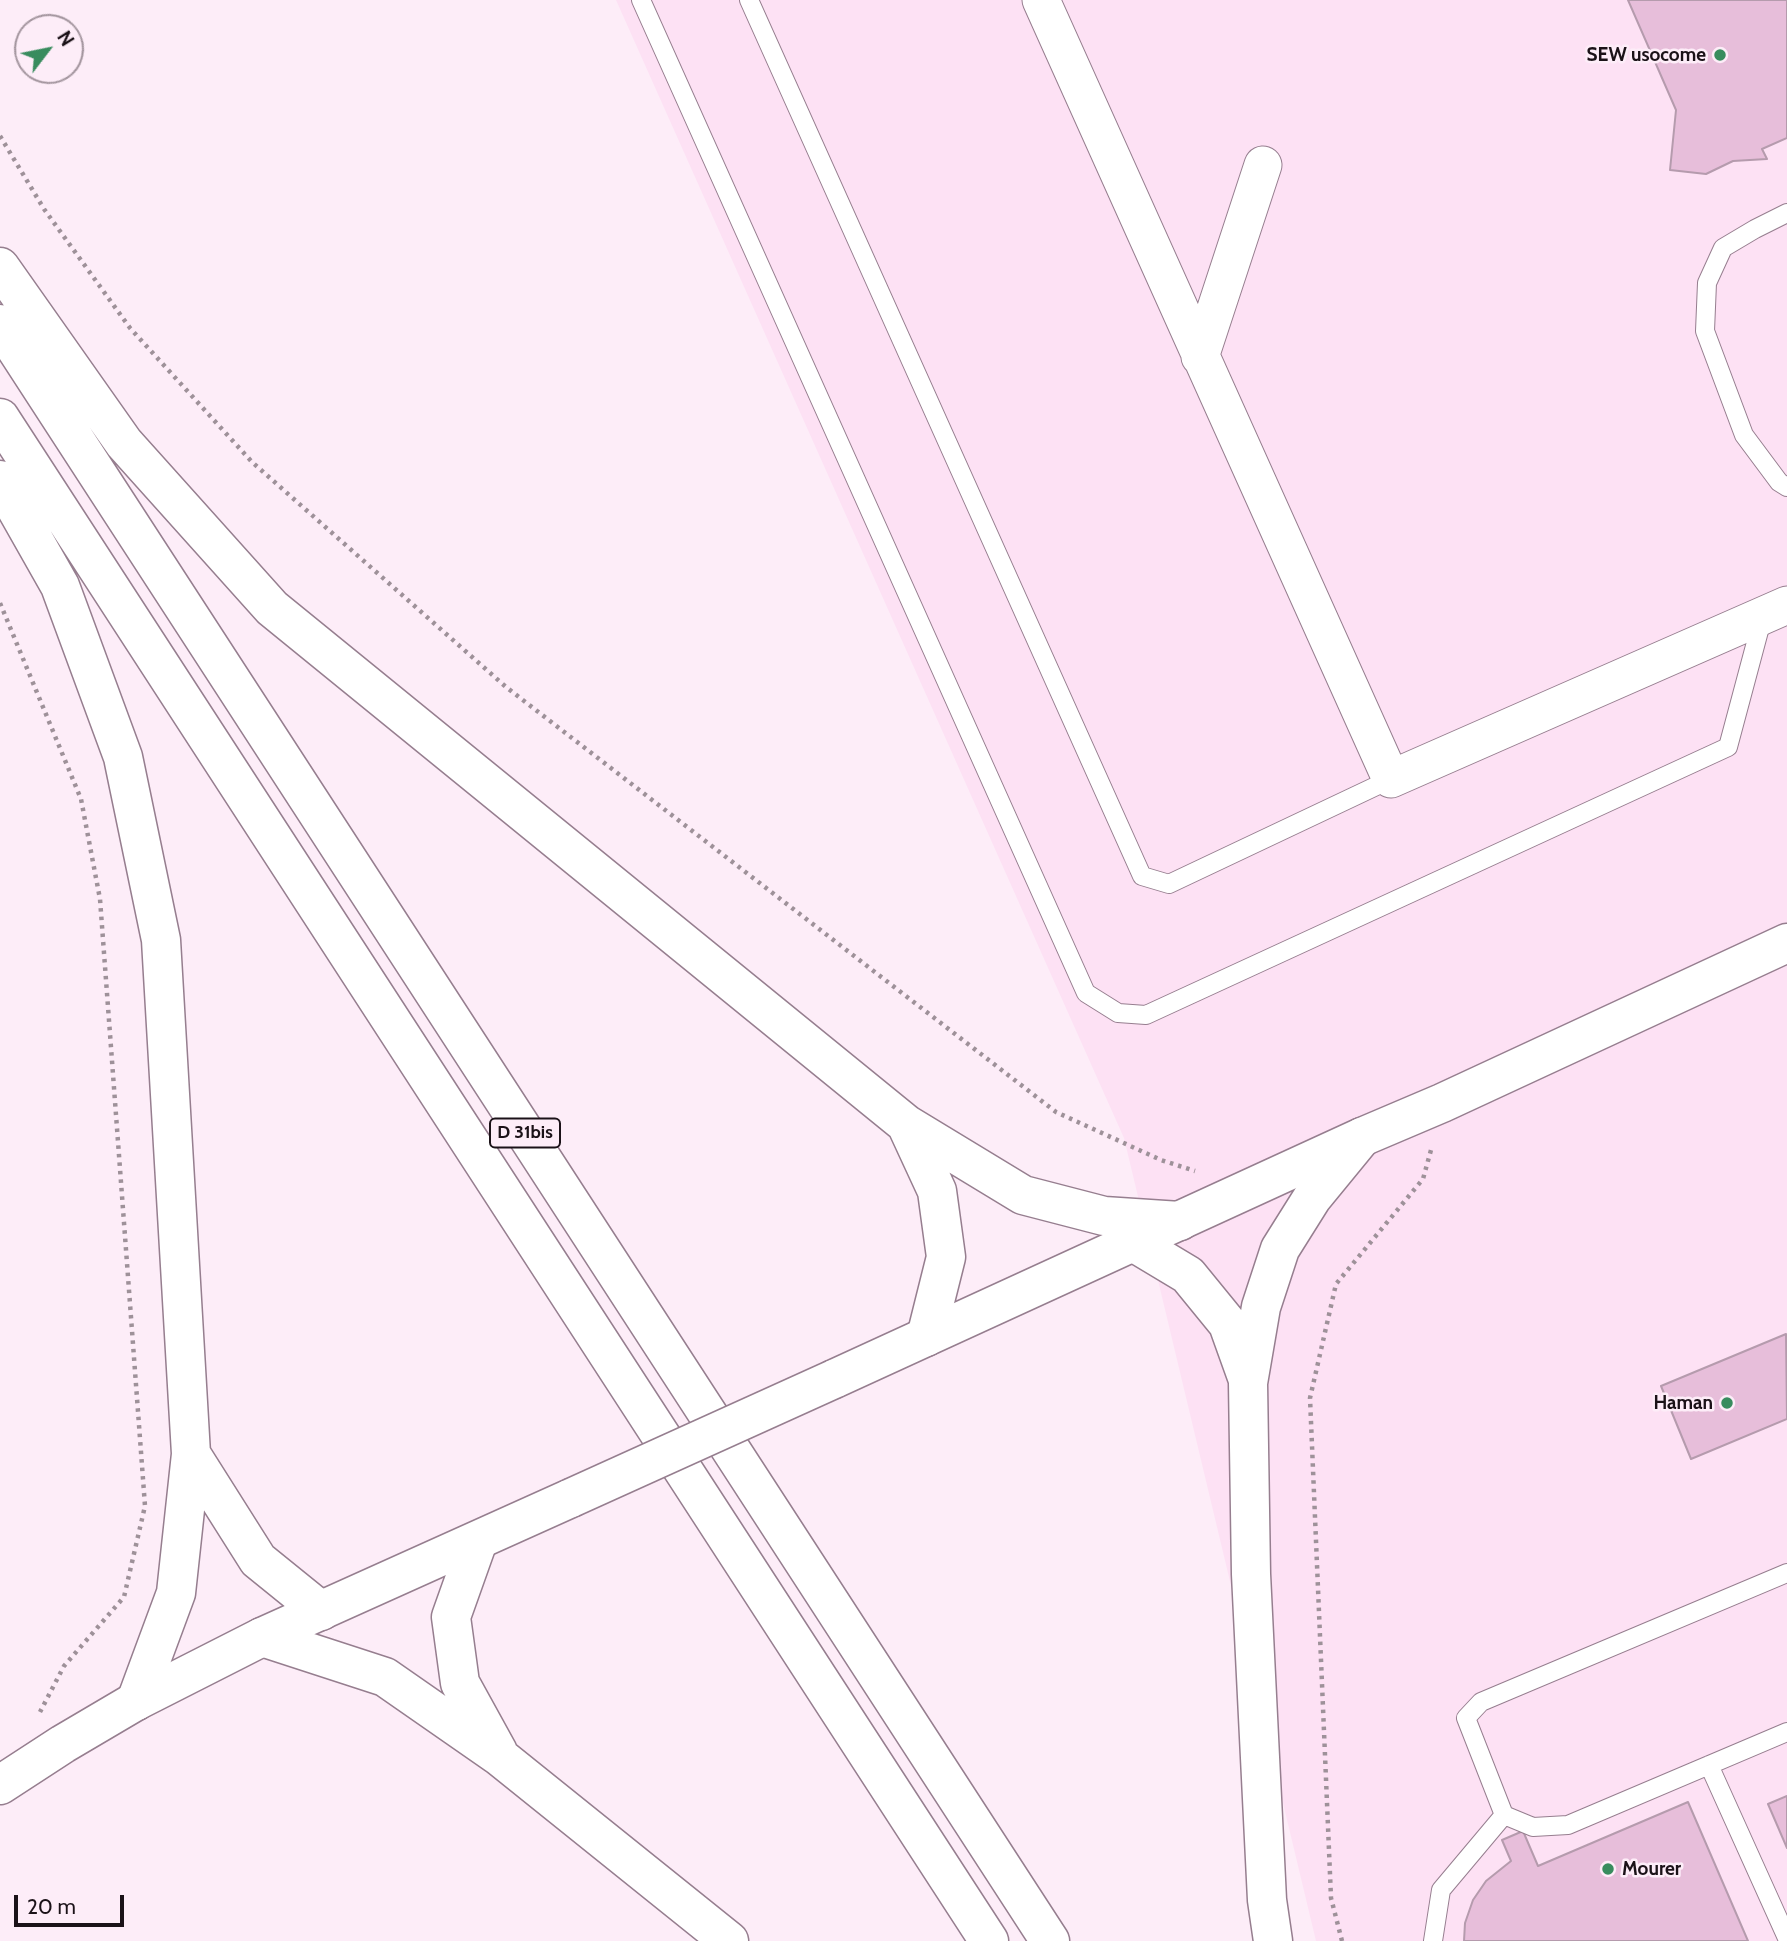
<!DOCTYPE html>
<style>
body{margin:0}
#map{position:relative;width:1787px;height:1941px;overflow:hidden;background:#fdedf8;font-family:Cabin,sans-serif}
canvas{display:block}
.north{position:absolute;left:14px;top:14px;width:70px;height:70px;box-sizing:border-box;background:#fdedf8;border:2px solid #a3959e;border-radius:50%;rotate:58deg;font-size:19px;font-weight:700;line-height:28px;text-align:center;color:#1b1218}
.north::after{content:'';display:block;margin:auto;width:24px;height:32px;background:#388c5e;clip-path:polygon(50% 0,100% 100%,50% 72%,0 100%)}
.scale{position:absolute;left:14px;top:1895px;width:110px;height:32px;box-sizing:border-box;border:4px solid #1b1218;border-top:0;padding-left:9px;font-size:21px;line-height:24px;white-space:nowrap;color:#1b1218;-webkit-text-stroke:5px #fdedf8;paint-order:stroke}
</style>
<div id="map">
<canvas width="1787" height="1941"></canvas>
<div class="north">N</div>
<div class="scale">20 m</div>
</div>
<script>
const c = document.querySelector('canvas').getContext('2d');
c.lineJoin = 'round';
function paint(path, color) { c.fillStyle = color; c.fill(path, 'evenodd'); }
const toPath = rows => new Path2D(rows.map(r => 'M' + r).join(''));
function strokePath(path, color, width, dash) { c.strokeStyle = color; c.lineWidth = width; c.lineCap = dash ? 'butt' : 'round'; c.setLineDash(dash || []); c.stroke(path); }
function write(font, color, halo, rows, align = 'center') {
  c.font = font + ' Cabin,sans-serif'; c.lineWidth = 5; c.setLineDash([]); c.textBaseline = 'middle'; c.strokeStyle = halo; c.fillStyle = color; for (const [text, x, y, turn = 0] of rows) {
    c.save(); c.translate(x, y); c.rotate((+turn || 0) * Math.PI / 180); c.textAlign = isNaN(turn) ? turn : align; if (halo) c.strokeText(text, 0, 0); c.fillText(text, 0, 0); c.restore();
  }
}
const built = toPath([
 [616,0,1787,0,1787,1941,1316,1941,1124,1138]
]);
const building = toPath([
 [1628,0,1787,0,1787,138,1762,149,1767,159,1733,161,1706,174,1670,170,1676,110,1628,0],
 [1786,1334,1787,1419,1691,1459,1661,1386,1786,1334],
 [1787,1796,1787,1848,1768,1804,1787,1796],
 [1688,1802,1748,1941,1464,1941,1465,1923,1473,1900,1486,1881,1511,1861,1502,1840,1523,1831,1538,1866,1688,1802]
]);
const path = toPath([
 [0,136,44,209,130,328,252,462,506,687,1056,1112,1161,1160,1195,1171],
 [0,603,81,799,100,899,145,1506,124,1597,64,1666,40,1712],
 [1342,1941,1331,1898,1310,1398,1336,1284,1423,1179,1431,1150]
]);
const service = toPath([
 [641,0,1086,993,1118,1013,1146,1015,1728,747,1763,616],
 [749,0,1142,876,1169,884,1391,779],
 [1787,213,1755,229,1723,248,1707,283,1705,331,1744,435,1779,482,1787,487],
 [1787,1573,1481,1702,1466,1718,1504,1815,1533,1827,1568,1825,1787,1732],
 [1709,1765,1787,1938],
 [1433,1941,1441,1890,1504,1815]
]);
const minor = toPath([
 [1041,0,1391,779,1787,605],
 [1200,357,1263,165]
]);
const tertiary = toPath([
 [0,1785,63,1744,136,1701]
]);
const secondary = toPath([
 [834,1379,1362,1137,1442,1103,1787,943],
 [136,1701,262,1637,571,1498]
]);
const trunk = toPath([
 [0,267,124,443,272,608,906,1124,937,1191,946,1257,926,1337],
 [0,324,1050,1941],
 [0,418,989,1941],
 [0,480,60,586,123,757,161,940,191,1454,176,1593,136,1701],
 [906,1124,1023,1195,1104,1216,1180,1221],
 [1133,1242,1188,1275,1228,1324,1247,1377],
 [191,1454,258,1560,321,1611],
 [478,1541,451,1617,460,1683,498,1752],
 [262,1637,385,1677,500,1757,729,1941],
 [1273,1941,1267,1900,1251,1574,1248,1383,1261,1307,1280,1249,1312,1198,1362,1137]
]);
const secondaryBridge = toPath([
 [571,1498,834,1379]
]);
const markers = [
 [1720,55,7,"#388c5e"],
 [1727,1403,7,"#388c5e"],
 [1608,1869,7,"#388c5e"]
];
const shields = [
 [525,1133,70]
];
const shieldNames = [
 ["D 31bis",525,1133]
];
const poiNames = [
 ["SEW usocome",1706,55],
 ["Haman",1713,1403],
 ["Mourer",1622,1869,"left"]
];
paint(built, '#fde1f4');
paint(building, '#e7beda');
strokePath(building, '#b59bad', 2);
strokePath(service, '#967e8f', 20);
strokePath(minor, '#967e8f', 39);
strokePath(tertiary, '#967e8f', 41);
strokePath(secondary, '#967e8f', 41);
strokePath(trunk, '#967e8f', 41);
strokePath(path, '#9e9199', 4.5, [3.5, 5]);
strokePath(service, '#fff', 18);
strokePath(minor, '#fff', 37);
strokePath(tertiary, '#fff', 38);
strokePath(secondary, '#fff', 38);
strokePath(trunk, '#fff', 38);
strokePath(secondaryBridge, '#967e8f', 41, []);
strokePath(secondaryBridge, '#fff', 38);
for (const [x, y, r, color] of markers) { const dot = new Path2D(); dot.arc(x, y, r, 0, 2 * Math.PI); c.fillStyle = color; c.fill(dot); strokePath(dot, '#fdedf8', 2.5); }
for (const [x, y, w] of shields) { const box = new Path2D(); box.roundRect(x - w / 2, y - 14.5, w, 29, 5); c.fillStyle = '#fdedf8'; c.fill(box); strokePath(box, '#1b1218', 2); }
write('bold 18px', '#1b1218', null, shieldNames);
write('bold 19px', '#1b1218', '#fdedf8', poiNames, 'right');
</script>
